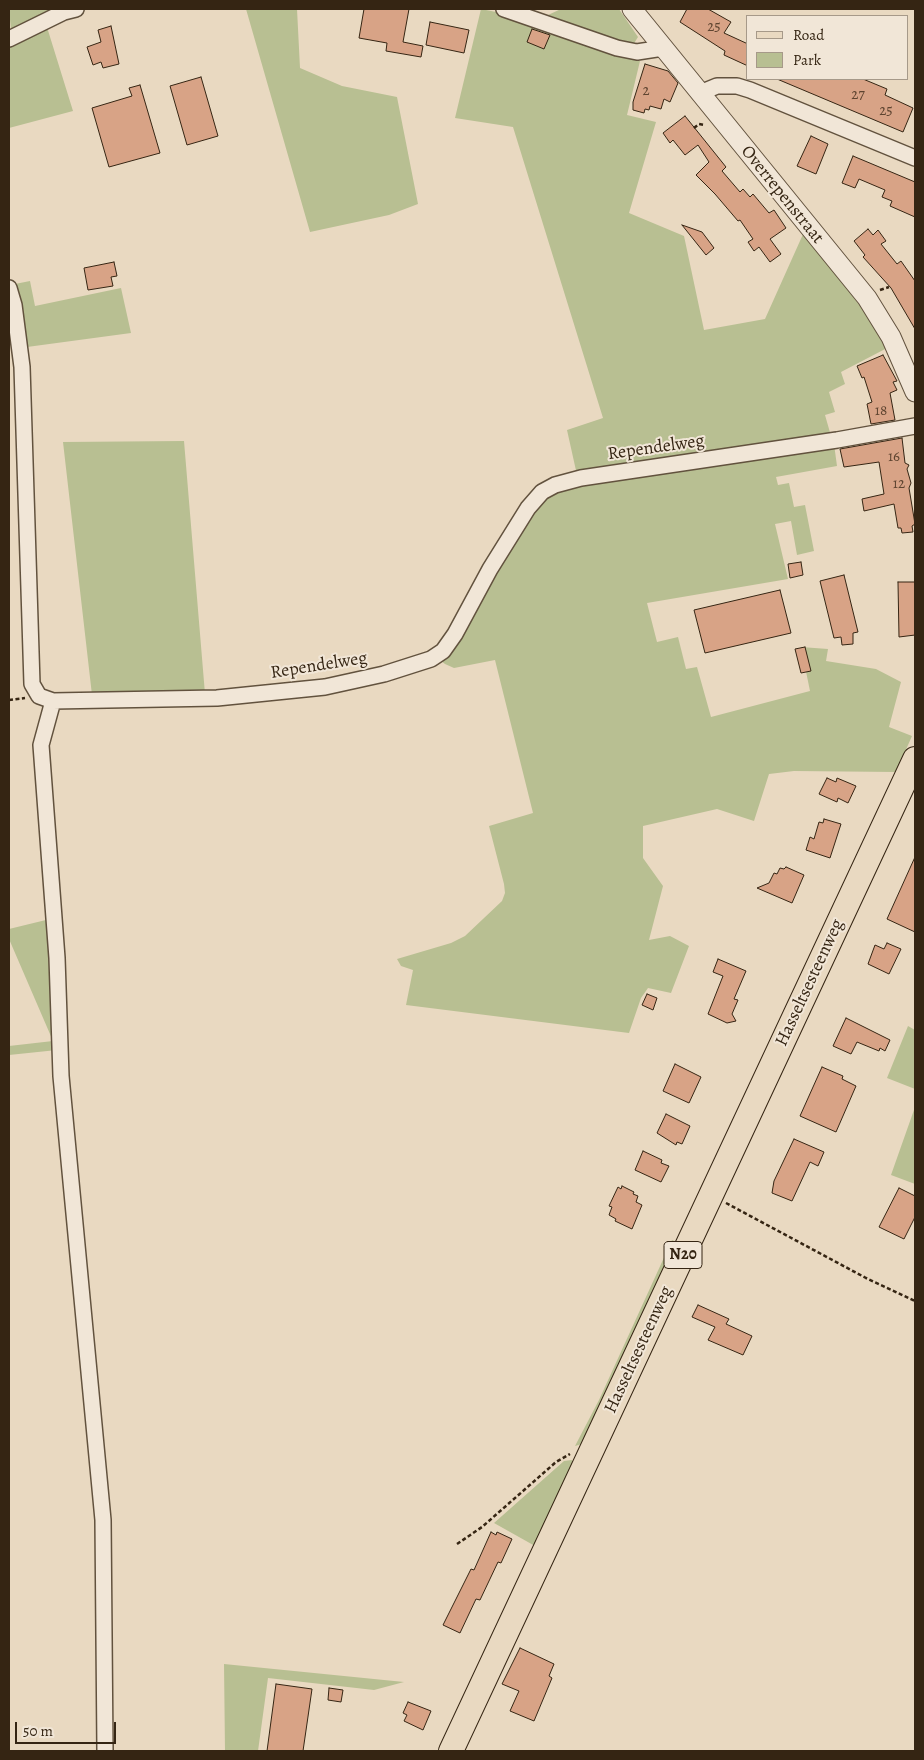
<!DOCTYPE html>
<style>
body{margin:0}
#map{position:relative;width:924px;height:1760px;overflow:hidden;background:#e9d9c1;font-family:Alegreya,serif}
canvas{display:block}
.frame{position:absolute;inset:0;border:10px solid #352513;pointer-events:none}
.legend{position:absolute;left:746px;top:15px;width:162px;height:65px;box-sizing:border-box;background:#f1e6d7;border:1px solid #a69989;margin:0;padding:6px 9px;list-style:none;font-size:15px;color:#352513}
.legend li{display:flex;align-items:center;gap:10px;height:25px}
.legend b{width:25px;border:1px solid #a69989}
.scale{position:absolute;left:15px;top:1722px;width:101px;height:22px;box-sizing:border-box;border:2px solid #352513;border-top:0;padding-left:6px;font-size:15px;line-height:18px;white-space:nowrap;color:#352513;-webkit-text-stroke:4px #f1e6d7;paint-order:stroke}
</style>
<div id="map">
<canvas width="924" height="1760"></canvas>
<div class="frame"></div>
<ul class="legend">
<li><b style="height:6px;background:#e9d9c1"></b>Road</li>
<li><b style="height:14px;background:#b8bf92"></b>Park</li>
</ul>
<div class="scale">50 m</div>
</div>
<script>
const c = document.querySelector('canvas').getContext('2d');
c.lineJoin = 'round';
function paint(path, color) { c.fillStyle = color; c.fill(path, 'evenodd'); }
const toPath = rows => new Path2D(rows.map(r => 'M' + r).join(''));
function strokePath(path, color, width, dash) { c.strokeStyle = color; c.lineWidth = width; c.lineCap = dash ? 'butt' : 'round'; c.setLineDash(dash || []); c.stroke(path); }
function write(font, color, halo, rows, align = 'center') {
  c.font = font + ' Alegreya,serif'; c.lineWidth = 4; c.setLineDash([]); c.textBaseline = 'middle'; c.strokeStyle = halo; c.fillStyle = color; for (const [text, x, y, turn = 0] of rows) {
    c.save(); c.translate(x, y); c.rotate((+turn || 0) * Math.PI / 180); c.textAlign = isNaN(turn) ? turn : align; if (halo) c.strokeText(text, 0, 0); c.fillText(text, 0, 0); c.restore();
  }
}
const green = toPath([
 [9,9,58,9,11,30],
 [246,9,297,9,300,68,342,86,397,97,418,204,389,215,310,232],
 [481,9,511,15,604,52,640,61,627,115,656,122,629,213,684,236,704,330,765,319,804,232,858,303,889,347,841,372,845,384,829,392,835,412,825,415,831,436,577,475,567,430,603,418,513,127,455,118],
 [561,9,619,9,638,37,633,45,630,45,548,15],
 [46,24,73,111,9,128,9,44],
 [30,281,35,306,121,288,131,333,27,347,15,284],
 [184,441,205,694,92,695,63,442],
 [834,444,837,466,776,477,778,485,789,483,794,507,805,505,814,551,797,555,791,521,775,524,788,579,647,603,657,642,678,637,686,669,697,667,711,717,810,691,801,647,828,649,826,661,876,669,901,682,889,727,912,736,896,772,794,771,769,774,754,821,717,809,643,826,643,858,663,886,649,940,670,936,689,946,671,993,648,988,641,998,629,1033,406,1005,413,970,401,966,397,959,451,943,465,936,502,901,505,893,504,884,489,826,533,813,495,660,454,668,445,664,440,660,513,542,545,499,553,492,568,486],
 [50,919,57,1050,9,1055,9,1046,53,1041,9,939,9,929],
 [908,1026,915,1030,915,1089,887,1078],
 [915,1107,915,1184,891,1175],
 [672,1240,677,1242,582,1444,575,1446,599,1400],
 [572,1460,574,1466,535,1546,494,1523,564,1461],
 [224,1664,404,1682,374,1690,268,1678,258,1751,225,1751]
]);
const building = toPath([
 [364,9,409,9,403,42,423,46,421,57,386,51,387,43,359,38,364,9],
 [687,9,708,9,731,22,724,33,748,44,748,66,724,55,725,51,680,22,687,9],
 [430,22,469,30,464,53,426,45,430,22],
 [111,26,119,64,103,68,101,62,93,65,87,47,101,42,98,30,111,26],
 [532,29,550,35,544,49,527,42,532,29],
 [645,64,668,71,678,83,670,102,664,99,661,109,650,106,649,110,645,109,644,113,633,110,633,102,645,64],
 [201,77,218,136,187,145,170,86,201,77],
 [777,79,863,79,887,89,885,95,913,108,903,132,777,79],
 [140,85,160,153,109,167,92,108,132,96,129,88,140,85],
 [685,116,726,167,722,171,740,192,743,189,750,197,753,194,769,213,774,210,786,228,770,239,781,254,770,262,759,247,754,251,748,242,753,239,740,220,738,221,715,194,696,175,709,162,698,145,685,155,673,140,670,143,663,133,685,116],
 [811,136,828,144,816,174,797,166,811,136],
 [853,156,915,182,915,217,890,206,892,201,882,197,885,190,859,179,855,188,842,183,853,156],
 [682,225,702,232,714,248,706,255,682,225],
 [868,229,873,235,878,230,886,241,881,244,897,264,901,261,915,281,915,329,891,288,863,257,865,255,854,241,868,229],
 [114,262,117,276,111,277,113,286,88,290,84,268,114,262],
 [883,355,897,381,893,382,897,390,890,393,895,420,871,424,867,404,872,402,864,377,862,378,857,366,883,355],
 [902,438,905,463,909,465,907,469,911,483,909,488,915,524,912,526,913,532,902,533,901,528,898,528,894,504,864,511,862,499,884,494,879,462,844,467,840,449,902,438],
 [801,562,803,575,790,578,788,564,801,562],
 [844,575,858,632,853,633,853,644,842,645,841,637,834,638,820,581,844,575],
 [898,582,915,582,915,635,899,637,898,582],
 [780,590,791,633,705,653,694,610,780,590],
 [805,647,811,671,801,673,795,649,805,647],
 [827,778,836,782,837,778,856,786,848,803,838,798,837,802,819,794,827,778],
 [824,819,841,824,830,858,806,850,810,837,814,839,819,822,823,823,824,819],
 [915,857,915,932,887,919,915,857],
 [786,867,804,875,792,903,757,888,769,883,774,873,777,874,780,868,784,869,786,867],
 [887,943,901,949,889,974,868,964,875,945,884,949,887,943],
 [718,959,746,971,734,999,738,1000,732,1014,736,1021,727,1023,708,1014,723,976,713,972,718,959],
 [647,994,657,998,653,1010,642,1005,647,994],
 [846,1018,890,1040,885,1051,880,1048,879,1051,857,1042,851,1054,833,1046,846,1018],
 [675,1064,701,1077,689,1103,663,1091,675,1064],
 [822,1067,843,1076,842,1079,856,1086,836,1132,800,1116,822,1067],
 [666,1114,690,1126,682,1144,677,1142,676,1145,657,1133,666,1114],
 [794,1139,824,1152,818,1166,810,1162,792,1201,772,1193,774,1181,794,1139],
 [643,1151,662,1160,661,1163,669,1166,661,1182,635,1170,643,1151],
 [622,1186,634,1192,633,1194,638,1196,636,1202,642,1205,632,1229,615,1221,616,1219,609,1215,612,1207,609,1206,618,1187,621,1189,622,1186],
 [899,1188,915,1196,915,1217,904,1239,879,1227,899,1188],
 [698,1305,729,1319,726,1324,752,1336,743,1355,708,1340,715,1327,692,1317,698,1305],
 [491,1532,496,1535,497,1532,512,1539,501,1563,498,1562,480,1600,476,1599,460,1633,443,1625,471,1569,474,1570,491,1532],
 [520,1648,554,1664,549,1676,552,1678,534,1721,510,1711,519,1691,502,1684,520,1648],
 [276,1684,312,1689,303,1751,267,1751,276,1684],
 [329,1688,343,1690,341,1702,328,1700,329,1688],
 [408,1702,431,1711,423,1730,404,1721,407,1715,403,1713,408,1702]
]);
const path = toPath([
 [694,128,699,124,705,125],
 [880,290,889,287],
 [9,700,25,698],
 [726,1203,866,1278,915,1301],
 [457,1544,482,1527,556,1462,570,1454]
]);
const minor = toPath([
 [504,9,617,48,637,52,663,48],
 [9,39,64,12,76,9],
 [700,93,717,86,737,86,750,90,915,158],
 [9,288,14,305,22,367,32,684,39,696,53,701,217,698,325,687,384,674,431,659,443,651,455,634,490,569,528,508,542,492,555,485,581,478,837,440,915,426],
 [53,701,41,745,57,958,61,1076,103,1520,105,1751]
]);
const tertiary = toPath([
 [632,9,867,298,891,337,915,392]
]);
const primary = toPath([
 [451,1751,915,759]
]);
const numberNames = [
 ["25",714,27],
 ["2",646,91],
 ["27",858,95],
 ["25",886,111],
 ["18",881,411],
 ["16",894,457],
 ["12",899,484]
];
const shields = [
 [683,1255,38]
];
const shieldNames = [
 ["N20",683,1255]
];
const streetNames = [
 ["Overrepenstraat",782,195,51],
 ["Rependelweg",656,448,-8],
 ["Rependelweg",319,666,-9],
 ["Hasseltsesteenweg",810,983,-65],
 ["Hasseltsesteenweg",639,1350,-65]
];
paint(green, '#b8bf92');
paint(building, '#d8a386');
strokePath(building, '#352513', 1);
strokePath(minor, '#62523e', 18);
strokePath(tertiary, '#62523e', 21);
strokePath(primary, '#352513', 26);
strokePath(path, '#352513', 2.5, [4, 2.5]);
strokePath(minor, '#f1e6d7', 15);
strokePath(tertiary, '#f1e6d7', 19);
strokePath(primary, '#e9d9c1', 24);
write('15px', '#5e4430', null, numberNames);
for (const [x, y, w] of shields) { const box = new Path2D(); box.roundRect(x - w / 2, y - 13.5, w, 27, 4); c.fillStyle = '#f1e6d7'; c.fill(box); strokePath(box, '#352513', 1); }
write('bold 16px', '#352513', null, shieldNames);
write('18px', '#352513', '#f1e6d7', streetNames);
</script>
